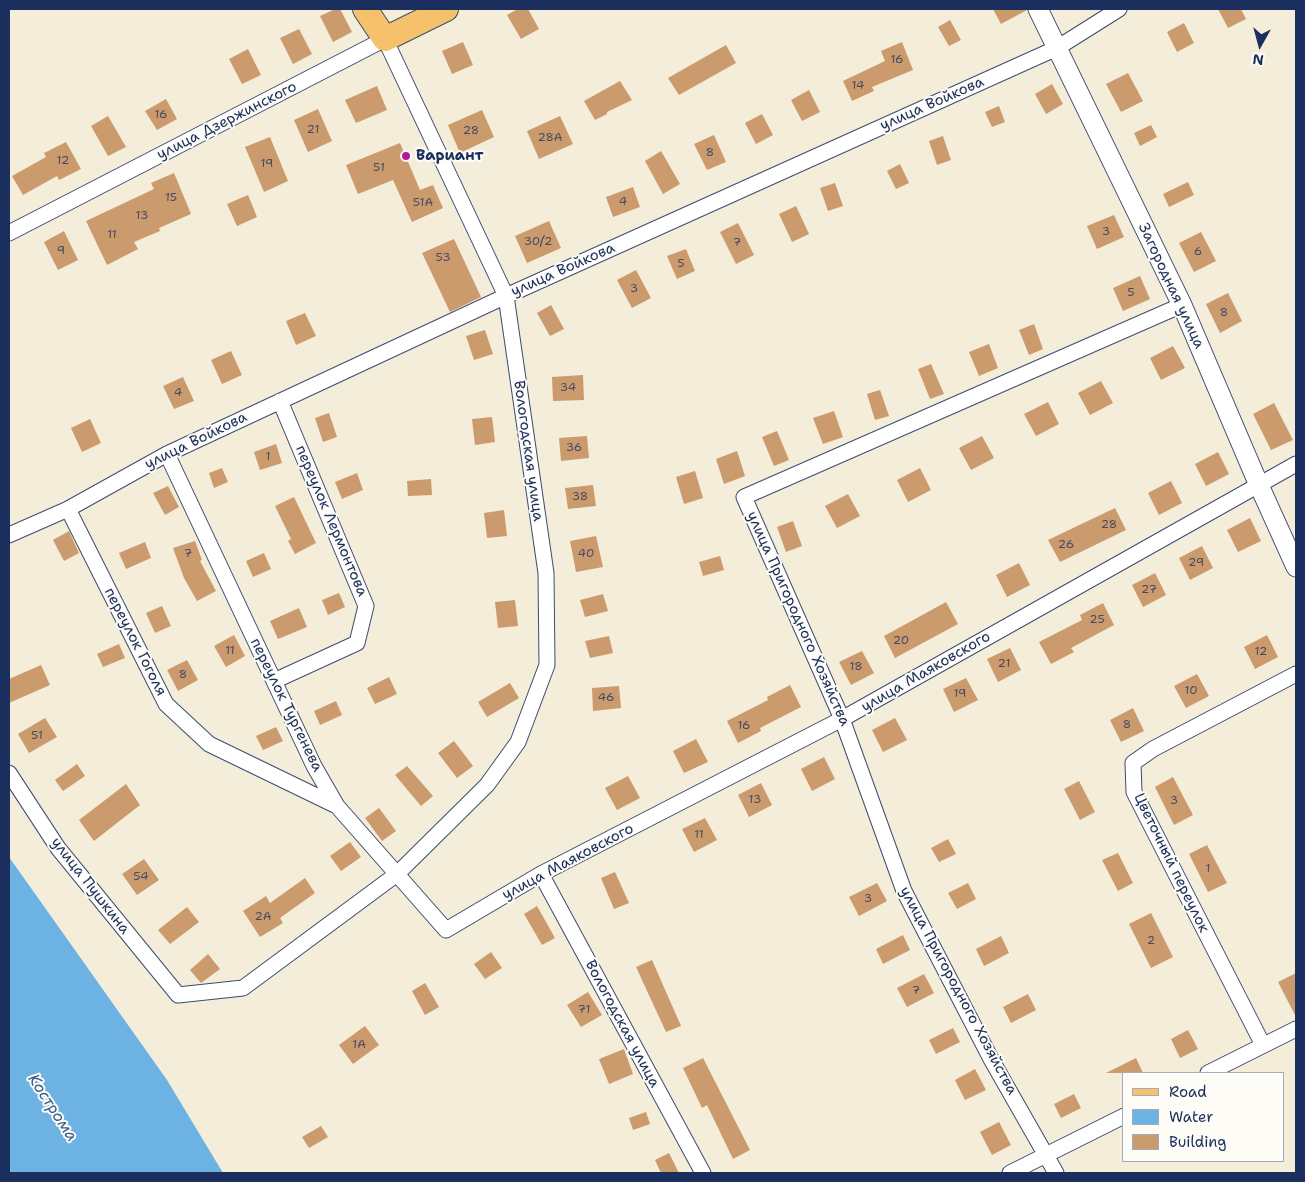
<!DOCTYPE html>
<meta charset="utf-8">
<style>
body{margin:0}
#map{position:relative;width:1305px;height:1182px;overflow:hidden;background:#f3edd9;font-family:"Shantell Sans",sans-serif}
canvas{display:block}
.frame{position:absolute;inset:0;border:10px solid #1b2f5e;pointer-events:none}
.legend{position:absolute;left:1122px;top:1072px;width:162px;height:90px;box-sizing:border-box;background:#fdfcf7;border:1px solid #a3aaba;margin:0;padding:6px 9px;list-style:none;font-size:15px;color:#1b2f5e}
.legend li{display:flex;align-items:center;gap:10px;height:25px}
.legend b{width:25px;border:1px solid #a3aaba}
.north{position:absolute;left:1235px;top:20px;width:50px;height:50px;-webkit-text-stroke:4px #fdfcf7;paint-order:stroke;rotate:187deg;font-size:14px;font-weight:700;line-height:20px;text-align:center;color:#1b2f5e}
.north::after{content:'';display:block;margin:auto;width:18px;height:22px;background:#1b2f5e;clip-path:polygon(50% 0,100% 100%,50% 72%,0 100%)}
</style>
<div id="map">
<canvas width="1305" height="1182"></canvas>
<div class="frame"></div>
<ul class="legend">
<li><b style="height:6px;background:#f5c16b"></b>Road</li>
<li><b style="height:14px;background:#6cb2e3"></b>Water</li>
<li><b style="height:14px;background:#cb9b6e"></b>Building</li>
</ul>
<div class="north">N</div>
</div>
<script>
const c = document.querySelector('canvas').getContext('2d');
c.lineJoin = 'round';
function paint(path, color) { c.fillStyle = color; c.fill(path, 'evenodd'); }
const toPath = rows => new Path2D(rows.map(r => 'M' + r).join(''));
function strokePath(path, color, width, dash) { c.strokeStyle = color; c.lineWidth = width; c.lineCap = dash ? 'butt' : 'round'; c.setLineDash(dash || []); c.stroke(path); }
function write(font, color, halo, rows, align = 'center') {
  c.font = font + ' "Shantell Sans",sans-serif'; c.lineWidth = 4; c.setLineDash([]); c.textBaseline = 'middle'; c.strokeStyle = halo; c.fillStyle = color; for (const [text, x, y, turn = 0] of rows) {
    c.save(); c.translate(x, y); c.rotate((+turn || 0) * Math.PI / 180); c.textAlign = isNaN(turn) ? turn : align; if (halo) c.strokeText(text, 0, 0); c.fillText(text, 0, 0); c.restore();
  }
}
const water = toPath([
 [9,857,167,1080,223,1173,9,1173]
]);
const building = toPath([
 [335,9,340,9,352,32,333,42,320,16],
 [518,9,528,9,539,29,521,39,507,15],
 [993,9,1027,9,1027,10,1001,24],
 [1218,9,1241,9,1246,19,1228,28],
 [950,20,961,40,949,46,938,27],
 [1184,23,1194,43,1177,52,1167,32],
 [299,29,312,54,293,64,280,38],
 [463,42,473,65,452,74,442,51],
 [902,42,913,70,872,87,874,91,852,101,843,81,885,61,881,51],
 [726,45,736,63,679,95,668,78],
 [248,49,261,75,242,84,229,59],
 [1128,73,1143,101,1121,112,1106,84],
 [620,81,632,100,607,112,607,114,595,120,584,101],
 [1052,84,1063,104,1046,114,1035,94],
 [377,86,387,110,356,123,345,100],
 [809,90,820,112,802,121,791,100],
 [166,99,177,119,157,130,145,111],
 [999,106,1005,122,992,127,985,112],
 [318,109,332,141,308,152,294,120],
 [482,110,494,137,460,153,448,125],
 [762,114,773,135,756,144,745,123],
 [108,116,126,147,108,156,91,126],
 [560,116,573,144,539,159,527,131],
 [1151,125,1157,137,1140,146,1134,133],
 [714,135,726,162,707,170,694,144],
 [943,136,951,160,937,165,929,141],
 [270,137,288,181,264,192,245,147],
 [66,142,81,169,59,180,57,176,23,195,12,176,46,157,44,153],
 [400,143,420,190,433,185,443,208,412,222,393,180,358,194,346,165],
 [661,151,680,184,663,194,645,161],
 [900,164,909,183,896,189,887,171],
 [174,173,191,214,159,228,160,231,134,242,138,249,107,265,86,221,154,189,151,183],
 [1188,182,1194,195,1169,207,1163,194],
 [835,183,843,206,828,211,820,188],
 [633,187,640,207,613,217,606,197],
 [248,195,257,217,237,226,227,204],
 [796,206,809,234,792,242,779,214],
 [1114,215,1124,237,1097,249,1087,226],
 [549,221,561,248,527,263,515,236],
 [738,223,754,255,736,264,720,232],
 [64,231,78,260,58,270,44,242],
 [1201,232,1216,261,1194,272,1179,243],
 [454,239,481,297,450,312,422,253],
 [686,249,695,271,677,279,667,256],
 [636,270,651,298,632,308,617,280],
 [1140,276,1150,299,1123,311,1113,288],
 [1228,293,1242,321,1220,333,1206,304],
 [551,305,564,329,550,336,537,313],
 [305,313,316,336,296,345,286,321],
 [1034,324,1043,349,1029,355,1019,330],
 [485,330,493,354,474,360,466,336],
 [989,344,998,368,979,376,969,352],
 [1173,346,1185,368,1161,380,1150,358],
 [231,351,242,375,222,384,211,360],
 [931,364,944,394,930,399,918,369],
 [583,375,584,400,553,401,552,377],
 [183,377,194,401,174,409,163,386],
 [1101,381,1113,403,1090,415,1078,393],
 [880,390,889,416,875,420,867,394],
 [1048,402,1059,424,1036,436,1024,414],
 [1274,403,1293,440,1271,450,1253,414],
 [834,411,843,437,823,444,813,418],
 [329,413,337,437,323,442,315,418],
 [492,417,495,442,475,445,472,419],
 [90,419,101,443,82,452,71,428],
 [777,431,789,460,774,466,762,437],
 [587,436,589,458,561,461,559,438],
 [982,436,994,458,971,470,959,448],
 [276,444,282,463,260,470,254,452],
 [737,451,745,476,724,484,716,459],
 [1218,452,1229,474,1206,486,1195,464],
 [222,468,228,482,214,488,209,473],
 [920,468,931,490,908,502,897,480],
 [695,471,703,498,684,504,676,477],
 [357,473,363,490,342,499,335,482],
 [431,479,432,495,408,496,407,481],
 [1171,481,1182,503,1159,515,1148,493],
 [593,485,596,506,568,509,565,488],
 [168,486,179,507,165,515,153,493],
 [848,494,860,516,837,528,825,506],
 [294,497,316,543,295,554,288,541,291,539,275,506],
 [1115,508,1126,530,1060,562,1048,540],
 [504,510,507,536,487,538,484,513],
 [1250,518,1261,541,1238,552,1227,530],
 [793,521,802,546,786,552,777,527],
 [69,531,79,553,64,561,53,540],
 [596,536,603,567,576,572,570,541],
 [195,541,202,560,200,561,216,591,197,601,184,578,173,548],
 [145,542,151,558,126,569,119,553],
 [1202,546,1213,568,1190,580,1179,558],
 [264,553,271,569,253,577,246,561],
 [720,556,724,570,703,576,699,562],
 [1019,563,1030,585,1007,597,996,575],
 [1155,573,1166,595,1143,607,1132,585],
 [339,593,345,607,328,615,322,600],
 [603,594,608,611,585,617,580,600],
 [515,600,518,626,498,628,495,602],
 [946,602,958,624,895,658,884,636],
 [1103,603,1114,625,1071,648,1074,652,1051,664,1039,642,1082,620,1080,615],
 [162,606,171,626,155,633,146,613],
 [299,608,307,627,278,639,270,621],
 [234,635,245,656,226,667,214,646],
 [1267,635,1278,657,1255,669,1244,647],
 [609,636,613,653,590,658,585,641],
 [119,644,125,658,103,667,97,654],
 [1010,648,1021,670,998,682,987,659],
 [862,651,874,673,851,685,839,662],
 [187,660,198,680,178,691,167,670],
 [41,665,50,685,9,703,9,679],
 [1197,674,1209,696,1186,708,1174,686],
 [389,677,397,694,375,704,367,688],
 [966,678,978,700,954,712,943,689],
 [510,683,519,698,487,717,478,702],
 [790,685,801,707,760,728,761,731,738,743,727,721,768,700,767,697],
 [619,686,621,708,593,711,592,688],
 [336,701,342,715,320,725,314,711],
 [1133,708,1144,731,1121,742,1110,720],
 [45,718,57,737,29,753,18,734],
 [895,718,907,740,883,752,872,730],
 [276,727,283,741,263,750,256,736],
 [696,739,708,762,684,773,673,751],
 [454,741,473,766,457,778,438,753],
 [824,757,835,779,812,791,801,769],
 [77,764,85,776,63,791,55,780],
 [407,766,433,796,421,806,395,775],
 [628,776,640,798,617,810,605,788],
 [1173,777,1193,815,1174,825,1155,787],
 [1079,781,1095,812,1080,820,1064,789],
 [761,783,772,805,749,817,738,795],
 [126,784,140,805,94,841,79,820],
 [379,808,396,831,382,841,365,818],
 [705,818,717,840,694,852,682,829],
 [948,839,956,854,939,862,931,848],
 [350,842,361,857,341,871,330,856],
 [1207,845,1227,883,1208,892,1189,854],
 [1118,853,1133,883,1118,891,1102,860],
 [144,859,159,880,137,895,122,874],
 [615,872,629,903,614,909,601,878],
 [305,878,315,893,280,918,283,923,260,937,243,911,266,896,270,903],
 [877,883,887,901,859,916,849,897],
 [968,883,976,899,957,909,948,893],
 [537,906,555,938,542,945,524,914],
 [187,907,199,922,170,944,158,930],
 [1151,913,1173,957,1151,968,1129,924],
 [903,935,910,950,883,964,876,949],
 [1001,936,1009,953,984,966,976,949],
 [491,952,502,968,485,979,474,964],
 [208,954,220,969,201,983,190,970],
 [652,960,681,1026,666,1032,636,967],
 [1296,973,1296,1017,1278,982],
 [924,974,934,993,907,1007,897,988],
 [425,983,439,1007,425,1015,412,991],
 [588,992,602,1015,581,1027,567,1005],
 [1028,994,1036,1010,1011,1023,1003,1007],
 [365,1026,379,1045,353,1064,339,1045],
 [953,1028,960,1042,936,1054,929,1040],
 [1188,1030,1198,1049,1180,1058,1171,1039],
 [624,1049,633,1074,609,1084,599,1059],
 [703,1058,750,1150,733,1159,707,1105,702,1108,683,1068],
 [1136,1058,1143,1073,1106,1073],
 [975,1069,986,1090,965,1100,955,1080],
 [1074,1094,1081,1108,1061,1118,1054,1104],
 [646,1112,650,1124,633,1130,629,1118],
 [999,1122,1011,1145,992,1155,980,1132],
 [321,1126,328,1137,309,1148,302,1137],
 [669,1153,679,1173,661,1173,655,1160]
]);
const minor = toPath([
 [9,233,385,39,506,296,546,573,547,665,518,742,487,785,397,874,243,988,178,995,58,848,9,773],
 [167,454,314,766,337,806,446,930,541,874,842,719,1296,464],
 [68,509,166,704,209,744,337,806],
 [9,535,68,509,167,454,506,296,1057,48,1119,9],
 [274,681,357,643,366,606,280,401],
 [541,874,703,1173],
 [1263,1045,1134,792,1133,763,1153,749,1296,674],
 [1208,1073,1296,1029],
 [1010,1173,1124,1116],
 [1056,1173,991,1059,904,891,842,719,744,497,1182,305]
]);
const tertiary = toPath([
 [1038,9,1182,305,1258,483,1296,567]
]);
const primary = toPath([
 [365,9,385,39,446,9]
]);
const markers = [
 [406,156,5,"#b5179e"]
];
const numberNames = [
 ["16",897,60],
 ["14",858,86],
 ["16",161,115],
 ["21",313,130],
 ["28",471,131],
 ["28А",550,138],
 ["8",710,153],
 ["12",63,161],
 ["19",267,164],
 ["51",379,168],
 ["15",171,198],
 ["4",623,202],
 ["51А",423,203],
 ["13",142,216],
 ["3",1106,232],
 ["11",112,235],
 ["30/2",538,242],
 ["7",737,243],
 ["9",61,251],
 ["6",1198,252],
 ["53",443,258],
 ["5",681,264],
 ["3",634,289],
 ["5",1131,293],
 ["8",1224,313],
 ["34",568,388],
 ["4",178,393],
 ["36",574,448],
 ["1",268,457],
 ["38",580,497],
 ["28",1109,525],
 ["26",1066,545],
 ["7",188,554],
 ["40",586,554],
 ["29",1196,563],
 ["27",1149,590],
 ["25",1097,620],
 ["20",901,641],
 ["11",230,651],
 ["12",1261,652],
 ["21",1004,664],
 ["18",856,667],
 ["8",183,675],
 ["10",1191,691],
 ["19",960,694],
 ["46",606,698],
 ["8",1127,725],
 ["16",744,726],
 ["51",37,736],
 ["13",755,800],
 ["3",1174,801],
 ["11",699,835],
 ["1",1208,869],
 ["54",141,877],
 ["3",868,899],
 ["2А",263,917],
 ["2",1151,941],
 ["7",916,991],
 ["71",584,1010],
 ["1А",359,1045]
];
const streetNames = [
 ["улица Войкова",932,104,-24],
 ["улица Дзержинского",227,121,-27],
 ["улица Войкова",563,270,-24],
 ["Загородная улица",1171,286,65],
 ["улица Войкова",196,441,-26],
 ["Вологодская улица",528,451,82],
 ["переулок Лермонтова",331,521,67],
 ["улица Пригородного Хозяйства",798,619,66],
 ["переулок Гоголя",135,642,63],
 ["улица Маяковского",926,672,-30],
 ["переулок Тургенева",286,705,64],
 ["улица Маяковского",568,862,-28],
 ["Цветочный переулок",1171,863,64],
 ["улица Пушкина",90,886,52],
 ["улица Пригородного Хозяйства",958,991,62],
 ["Вологодская улица",622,1024,62]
];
const poiNames = [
 ["Вариант",416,156]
];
const waterNames = [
 ["Кострома",52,1108,57]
];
paint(water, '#6cb2e3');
paint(building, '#cb9b6e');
strokePath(minor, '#3b4c70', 17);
strokePath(tertiary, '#3b4c70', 21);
strokePath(primary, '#3b4c70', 26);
strokePath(minor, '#fff', 15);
strokePath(tertiary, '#fff', 19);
strokePath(primary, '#f5c16b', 24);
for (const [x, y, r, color] of markers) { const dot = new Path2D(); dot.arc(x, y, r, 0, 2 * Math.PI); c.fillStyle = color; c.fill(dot); strokePath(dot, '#fdfcf7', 2); }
write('12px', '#474a62', null, numberNames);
write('15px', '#1b2f5e', '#fdfcf7', streetNames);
write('bold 15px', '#1b2f5e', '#fdfcf7', poiNames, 'left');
write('italic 16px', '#375d8d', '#fdfcf7', waterNames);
</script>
